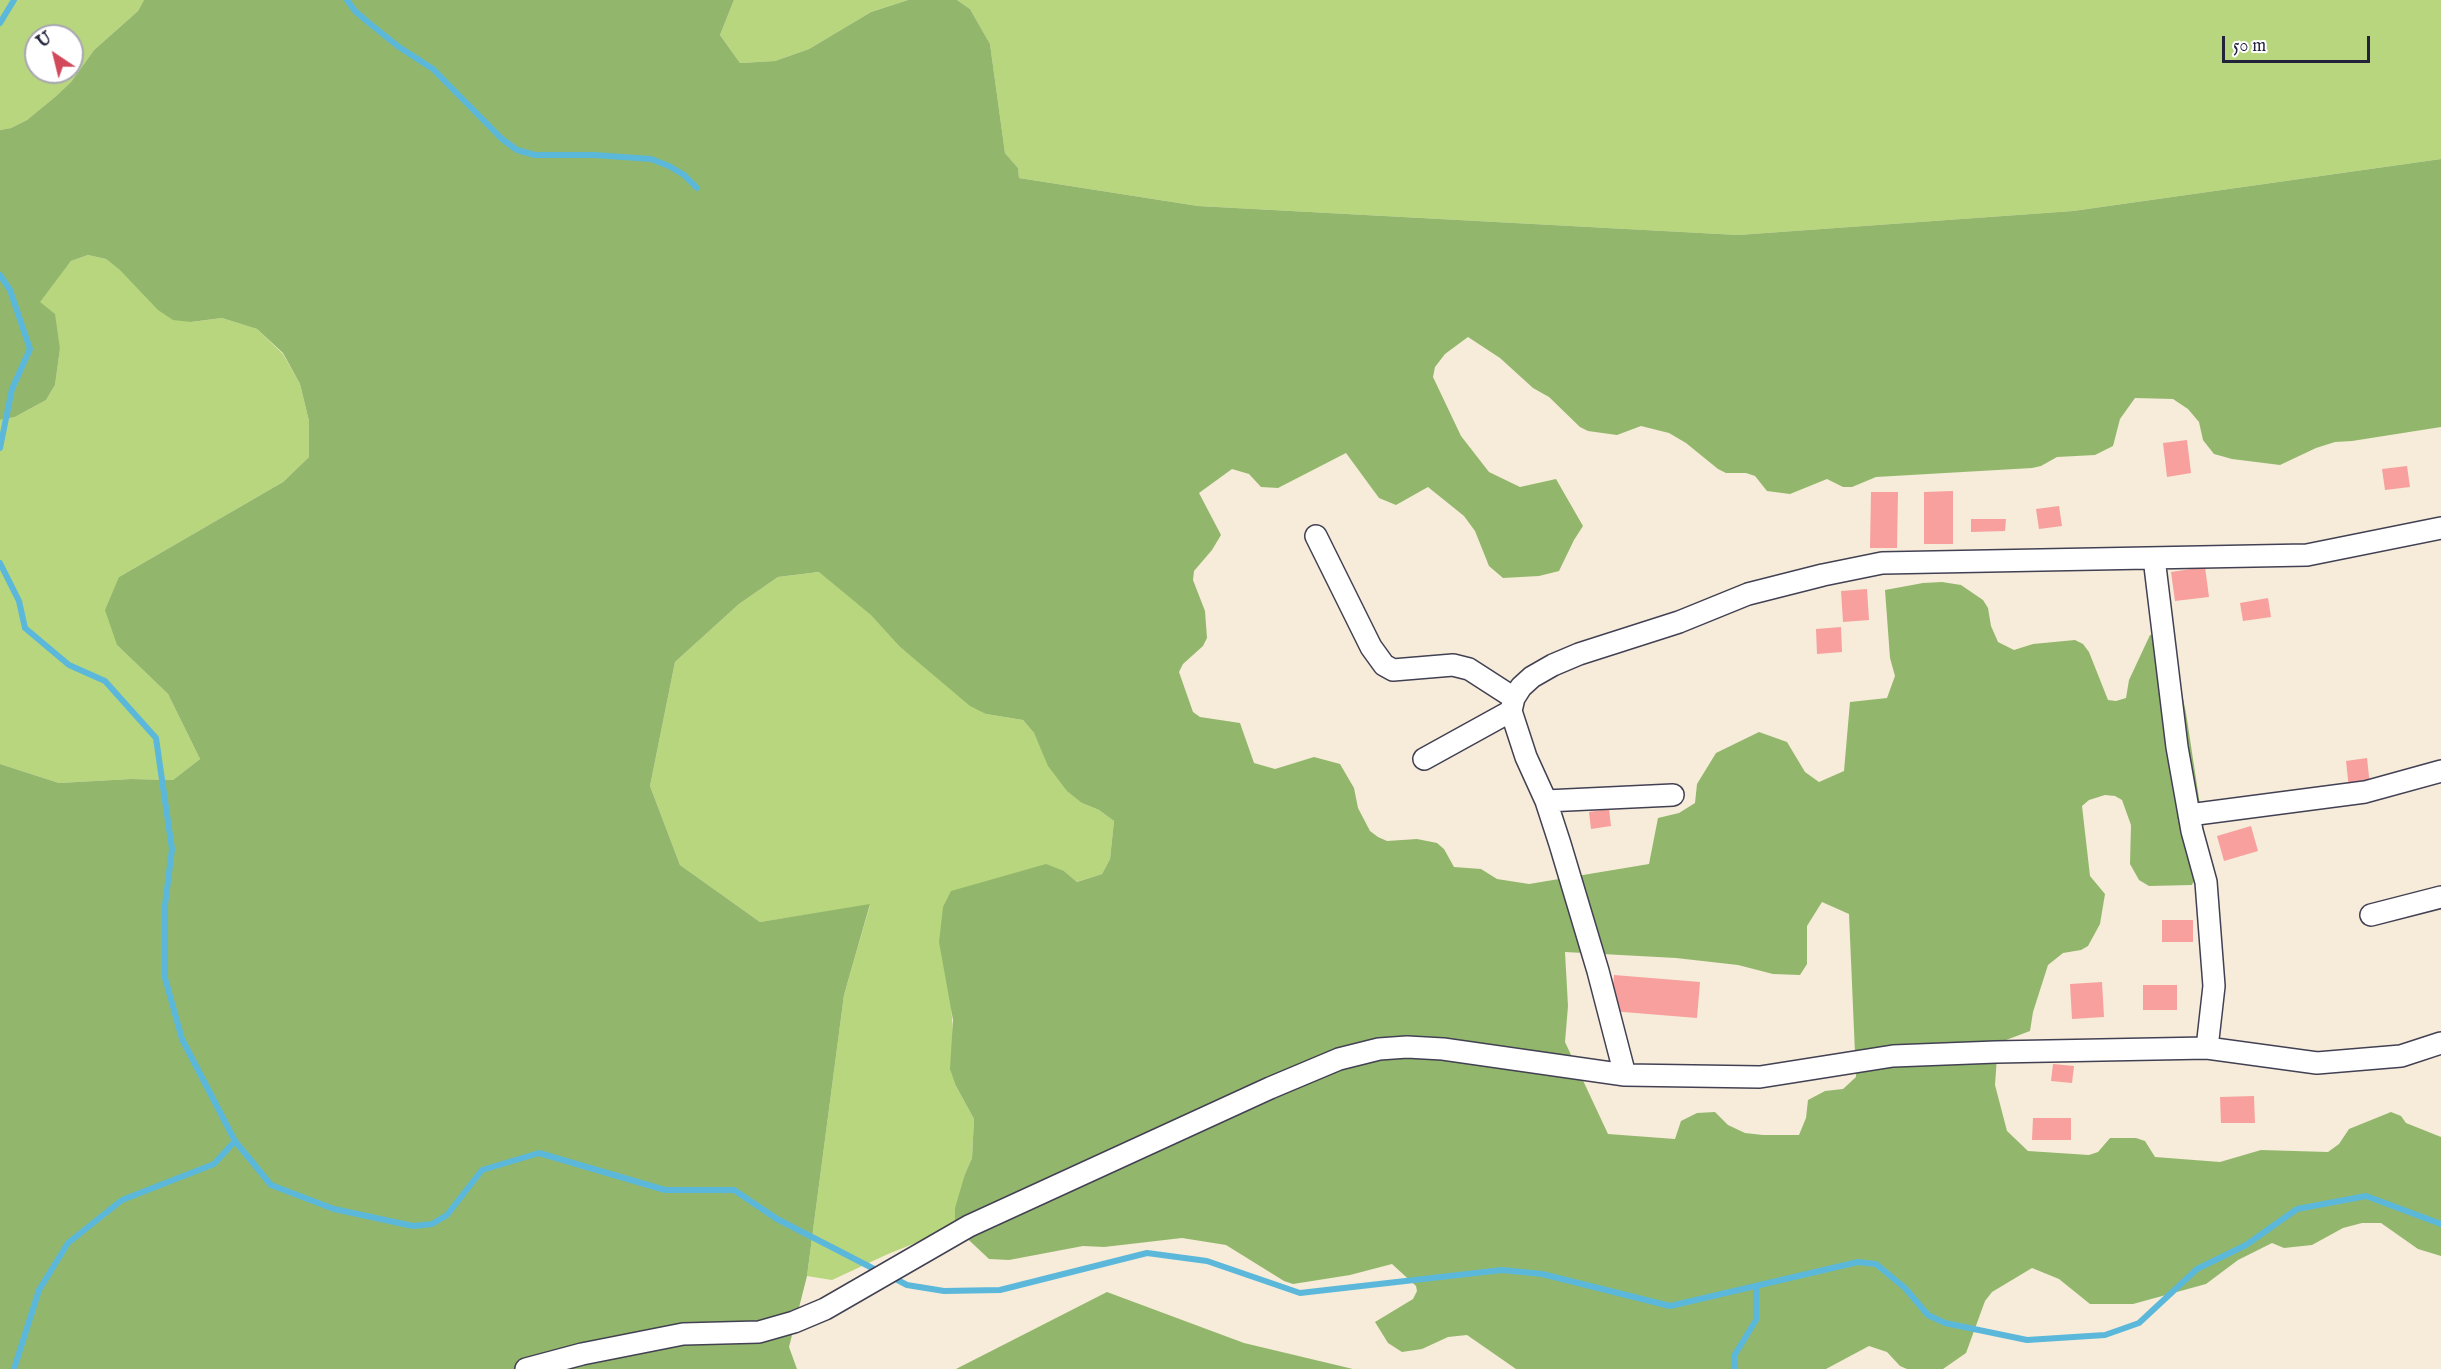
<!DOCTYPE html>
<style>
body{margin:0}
#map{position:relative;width:2441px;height:1369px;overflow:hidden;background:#f6ecd9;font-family:"IM FELL English",serif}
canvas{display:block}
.north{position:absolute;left:24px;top:24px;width:60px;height:60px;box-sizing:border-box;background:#fff;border:2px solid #a7a7b1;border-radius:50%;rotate:325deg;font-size:16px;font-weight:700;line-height:24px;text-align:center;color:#22223b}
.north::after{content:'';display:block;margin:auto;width:21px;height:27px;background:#d1495b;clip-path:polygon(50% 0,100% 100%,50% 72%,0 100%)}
.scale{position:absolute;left:2222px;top:36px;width:148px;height:27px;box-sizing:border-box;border:3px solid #22223b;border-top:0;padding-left:8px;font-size:18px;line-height:21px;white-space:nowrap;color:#22223b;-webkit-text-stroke:4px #fff;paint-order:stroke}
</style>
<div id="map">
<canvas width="2441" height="1369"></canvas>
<div class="north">U</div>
<div class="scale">50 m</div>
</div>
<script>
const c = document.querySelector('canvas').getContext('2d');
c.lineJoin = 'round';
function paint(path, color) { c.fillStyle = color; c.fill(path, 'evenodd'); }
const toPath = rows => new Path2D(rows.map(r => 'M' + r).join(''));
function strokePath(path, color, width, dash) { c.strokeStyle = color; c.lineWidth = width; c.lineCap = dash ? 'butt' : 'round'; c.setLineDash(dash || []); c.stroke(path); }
const green = toPath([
 [0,0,144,0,138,11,94,50,71,82,55,97,27,120,11,128,0,130],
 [36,36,72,36,72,72,36,72],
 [734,0,908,0,871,12,809,49,775,61,740,63,720,35],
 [957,0,2441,0,2441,159,2073,211,1738,235,1198,206,1019,178,1018,168,1005,153,990,44,970,9],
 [88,255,106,259,191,322,222,318,257,329,283,354,300,384,309,421,309,457,283,482,119,577,117,645,168,694,200,759,173,780,131,779,59,783,0,764,0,420,15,417,46,400,55,385,60,349,39,302,71,261],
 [820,572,871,614,899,646,986,714,1023,720,1034,733,1049,766,1082,803,1099,810,1114,821,1110,859,1102,874,1077,882,1064,871,951,1002,956,1086,974,1119,972,1158,965,1174,955,1227,888,1254,832,1280,807,1276,844,995,870,905,760,922,680,865,650,786,675,662,739,604,778,577]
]);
const forest = toPath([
 [144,0,734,0,720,35,740,63,775,61,809,49,871,12,908,0,957,0,970,9,990,44,1005,153,1018,168,1019,178,1198,206,1738,235,2073,211,2441,159,2441,427,2352,441,2335,442,2316,448,2280,465,2232,459,2214,454,2203,440,2199,422,2188,409,2173,399,2135,398,2120,419,2113,446,2095,455,2057,457,2041,466,2032,468,1876,477,1852,487,1843,487,1827,479,1790,494,1767,491,1755,476,1746,473,1726,473,1718,469,1686,443,1669,433,1641,426,1617,435,1588,431,1580,427,1549,397,1533,388,1500,358,1468,337,1445,354,1435,367,1433,377,1461,436,1489,472,1520,487,1556,479,1583,526,1574,540,1559,571,1539,576,1503,578,1489,566,1475,531,1464,516,1428,487,1396,505,1379,498,1346,453,1278,488,1261,487,1249,474,1232,469,1199,493,1221,535,1212,550,1194,571,1193,580,1205,611,1207,638,1203,646,1183,664,1179,672,1193,712,1200,717,1240,723,1254,763,1275,769,1314,757,1340,764,1354,788,1358,808,1370,831,1378,837,1387,841,1417,839,1437,843,1444,849,1454,867,1481,869,1497,879,1529,884,1649,864,1658,818,1679,813,1695,803,1697,784,1716,753,1759,732,1787,742,1805,772,1819,782,1844,771,1850,702,1887,698,1895,676,1890,658,1885,590,1923,583,1942,582,1961,585,1983,600,1988,608,1991,626,1998,642,2014,650,2033,644,2075,640,2083,644,2089,652,2108,700,2116,701,2126,698,2129,680,2150,635,2170,635,2186,713,2207,851,2192,885,2149,886,2139,880,2130,864,2131,825,2122,800,2115,796,2105,795,2089,800,2082,806,2090,876,2105,894,2100,924,2088,946,2081,950,2063,953,2048,965,2033,1012,2030,1031,1998,1043,1995,1085,2007,1131,2028,1151,2089,1155,2098,1152,2110,1138,2136,1138,2145,1141,2155,1157,2220,1162,2261,1150,2328,1152,2339,1144,2349,1129,2391,1112,2401,1116,2406,1123,2441,1137,2441,1256,2418,1249,2381,1223,2362,1223,2343,1228,2312,1245,2284,1248,2272,1243,2238,1260,2206,1284,2133,1304,2090,1304,2059,1279,2032,1268,1992,1292,1985,1301,1966,1353,1943,1369,1907,1369,1900,1366,1887,1352,1869,1346,1826,1369,1516,1369,1467,1335,1448,1337,1422,1349,1402,1352,1388,1343,1375,1322,1413,1299,1417,1291,1416,1286,1392,1264,1350,1275,1293,1284,1284,1281,1226,1245,1182,1238,1104,1247,1083,1246,1009,1260,989,1259,955,1227,955,1208,965,1174,972,1158,974,1119,956,1086,950,1069,953,1020,939,942,943,907,951,891,1046,864,1064,871,1077,882,1102,874,1110,859,1114,821,1099,810,1082,803,1067,791,1048,766,1034,733,1023,720,986,714,970,706,899,646,871,615,819,572,778,577,739,604,675,662,650,786,680,865,760,922,870,904,844,995,807,1276,789,1347,797,1369,0,1369,0,764,59,783,131,779,173,780,200,759,168,694,117,645,105,610,119,577,283,482,309,457,309,421,300,384,283,353,257,329,222,318,191,322,173,320,158,310,120,270,106,259,88,255,71,261,40,302,55,314,60,349,55,385,46,400,15,417,0,420,0,130,11,128,27,120,55,97,71,82,94,50,138,11],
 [1822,902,1849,914,1856,1077,1843,1089,1825,1091,1808,1100,1806,1118,1799,1135,1763,1135,1745,1133,1728,1125,1715,1112,1697,1113,1681,1121,1675,1139,1608,1134,1565,1042,1568,1006,1565,952,1676,958,1738,965,1773,974,1800,975,1807,964,1807,926],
 [1107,1292,1244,1343,1353,1369,956,1369]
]);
const stream = toPath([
 [347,0,355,11,369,23,399,47,433,69,502,139,517,150,535,155,594,155,651,159,669,166,684,175,697,188],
 [0,23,14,0],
 [0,275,10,290,30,349,12,389,0,448],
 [0,563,19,601,25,628,69,665,105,681,156,738,172,849,165,905,165,978,182,1039,235,1141,271,1185,334,1209,413,1226,432,1224,447,1215,482,1170,539,1153,665,1190,734,1190,777,1219,880,1272],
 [890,1276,907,1285,944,1291,1000,1290,1147,1253,1207,1261,1300,1293,1502,1270,1542,1274,1670,1306,1858,1262,1876,1264,1905,1288,1928,1315,1945,1323,2027,1340,2105,1335,2139,1323,2197,1269,2246,1245,2297,1209,2366,1196,2441,1224],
 [14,1369,39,1290,68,1243,122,1200,214,1164,235,1141],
 [1735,1369,1734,1356,1756,1320,1756,1288]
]);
const building = toPath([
 [2187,440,2191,473,2167,477,2163,443],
 [2407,466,2410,487,2385,490,2382,469],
 [1953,491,1953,544,1924,544,1924,492],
 [1871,492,1898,492,1897,548,1870,548],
 [2059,506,2062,526,2039,529,2036,509],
 [1971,519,2006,519,2005,531,1971,532],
 [2205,567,2209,597,2175,601,2171,572],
 [1867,589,1869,620,1843,622,1841,591],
 [2268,598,2271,617,2243,621,2240,603],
 [1841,627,1842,652,1817,654,1816,629],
 [2367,758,2370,786,2349,789,2346,761],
 [1609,809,1611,826,1591,829,1589,812],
 [2251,826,2258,851,2224,861,2217,836],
 [2162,920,2193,920,2193,942,2162,942],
 [1614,975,1700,982,1697,1018,1611,1011],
 [2102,982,2104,1017,2072,1019,2070,984],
 [2143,985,2177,985,2177,1010,2143,1010],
 [2053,1064,2074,1066,2072,1083,2051,1081],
 [2254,1096,2255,1123,2221,1123,2220,1097],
 [2033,1118,2071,1118,2071,1140,2032,1140]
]);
const minor = toPath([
 [1316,536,1371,647,1384,665,1393,670,1453,665,1469,669,1514,698],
 [2154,558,2177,747,2192,831,2206,882,2214,986,2207,1048],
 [1424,759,1511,711],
 [1546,801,1673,795],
 [2189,815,2365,792,2441,771],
 [2371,915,2441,897],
 [1625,1075,1598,971,1560,844,1546,801,1526,757,1511,711,1514,698,1521,687,1532,677,1553,665,1579,654,1679,622,1748,594,1823,575,1882,563,2307,555,2441,528],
 [526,1369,582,1354,683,1334,759,1332,794,1322,825,1309,969,1226,1270,1088,1339,1059,1379,1049,1407,1047,1443,1049,1625,1075,1760,1077,1893,1056,1996,1052,2207,1048,2317,1063,2401,1056,2441,1043]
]);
paint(green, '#b8d67d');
paint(forest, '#92b76c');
strokePath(stream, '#5cb8da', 6);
paint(building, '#f7a09e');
strokePath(minor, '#424053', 24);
strokePath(minor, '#fff', 21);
</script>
